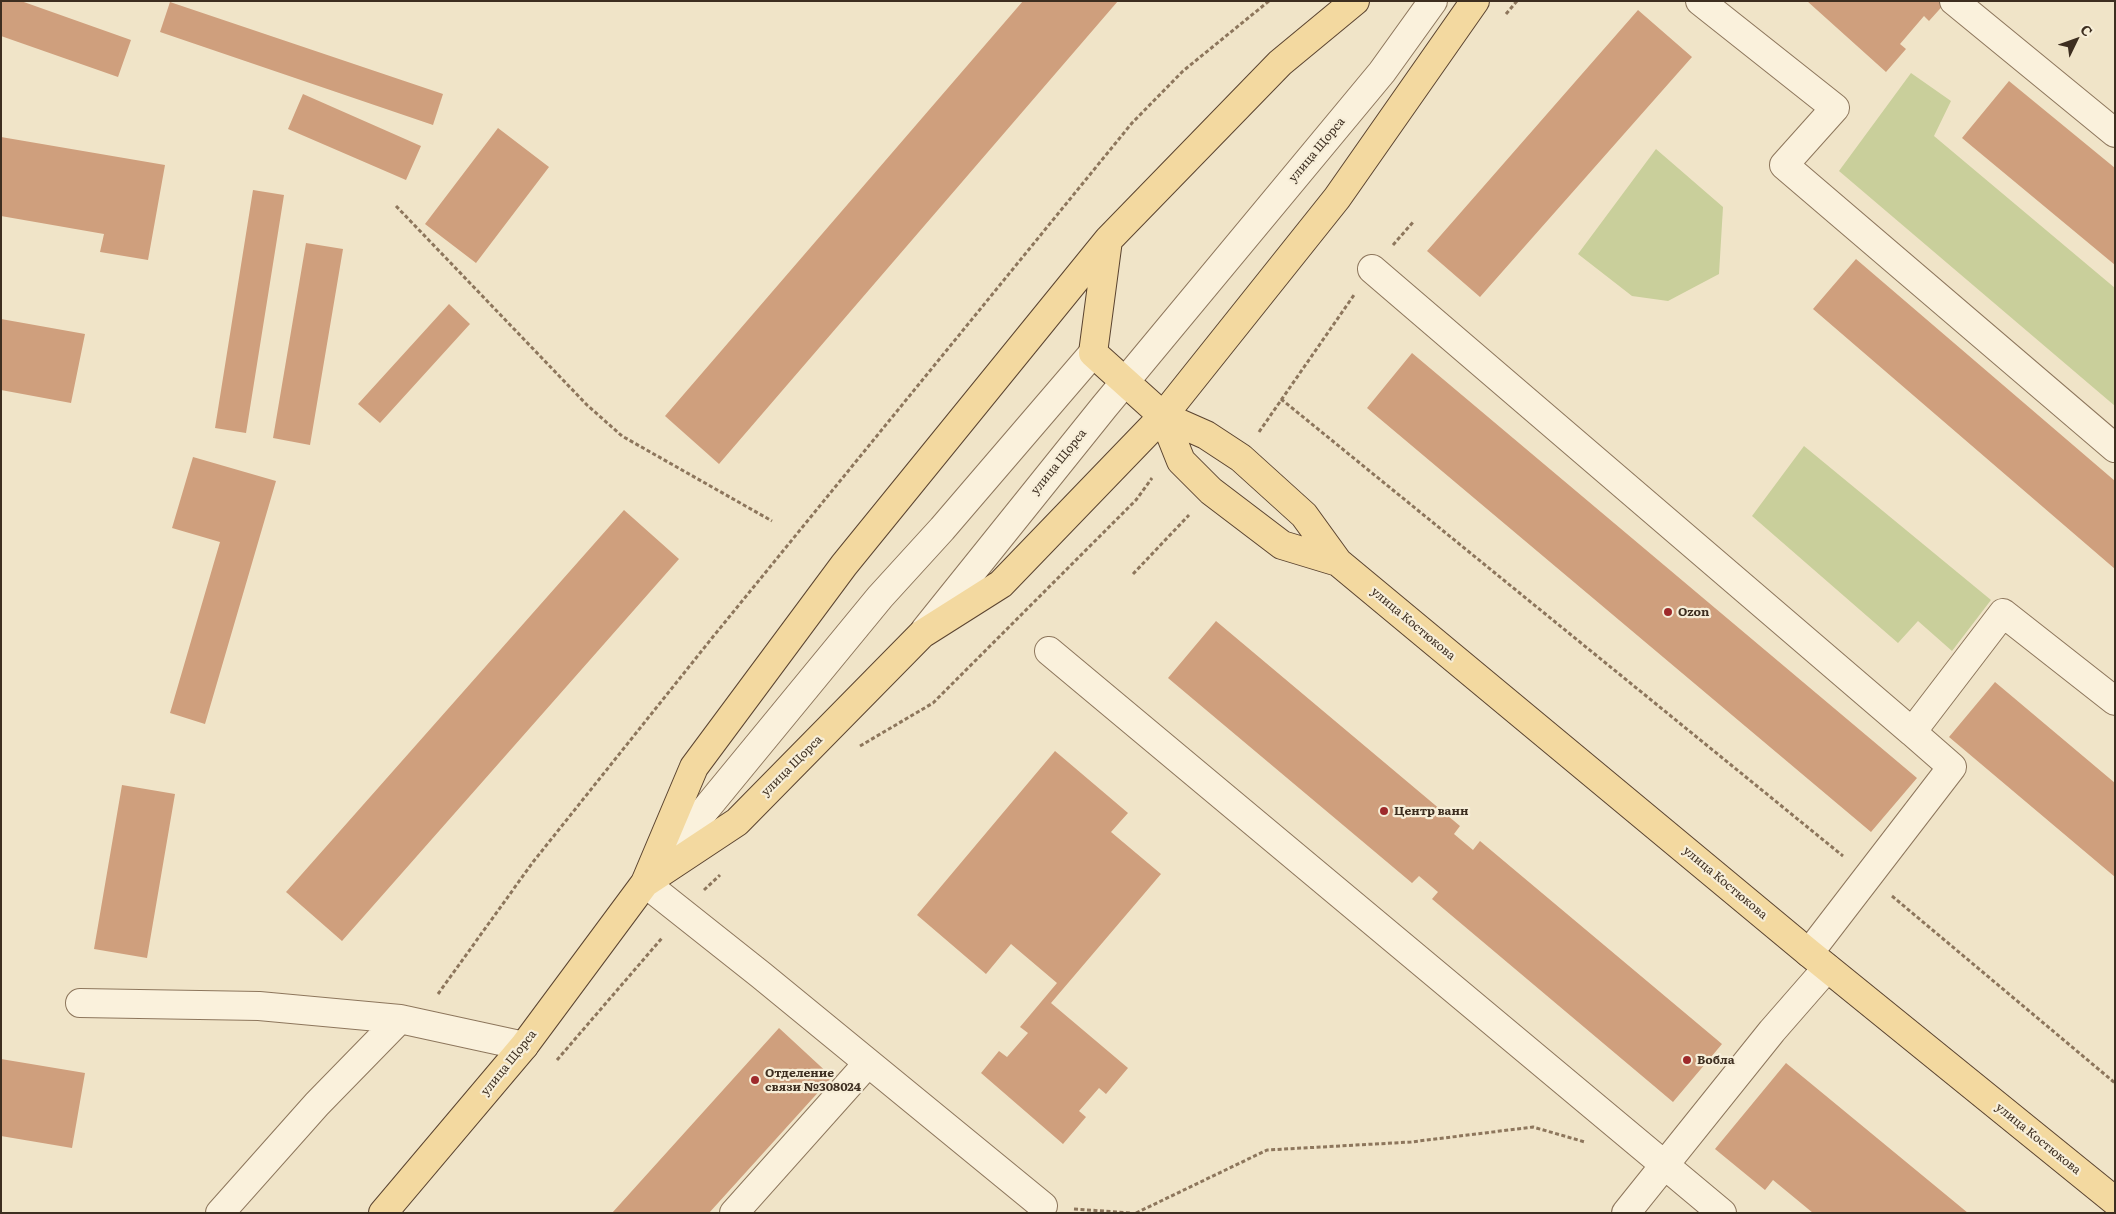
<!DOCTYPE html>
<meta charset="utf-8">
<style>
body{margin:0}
#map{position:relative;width:2116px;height:1214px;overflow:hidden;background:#f0e4c8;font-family:Literata,serif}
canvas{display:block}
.frame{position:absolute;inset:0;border:2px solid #3d2e20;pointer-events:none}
.north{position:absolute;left:2051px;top:15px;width:50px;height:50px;-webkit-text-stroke:4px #f7eed8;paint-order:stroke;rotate:48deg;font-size:14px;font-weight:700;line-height:20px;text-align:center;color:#3d2e20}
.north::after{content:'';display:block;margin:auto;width:18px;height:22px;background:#3d2e20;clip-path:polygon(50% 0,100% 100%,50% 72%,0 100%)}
</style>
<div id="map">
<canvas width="2116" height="1214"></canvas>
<div class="frame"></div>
<div class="north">С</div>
</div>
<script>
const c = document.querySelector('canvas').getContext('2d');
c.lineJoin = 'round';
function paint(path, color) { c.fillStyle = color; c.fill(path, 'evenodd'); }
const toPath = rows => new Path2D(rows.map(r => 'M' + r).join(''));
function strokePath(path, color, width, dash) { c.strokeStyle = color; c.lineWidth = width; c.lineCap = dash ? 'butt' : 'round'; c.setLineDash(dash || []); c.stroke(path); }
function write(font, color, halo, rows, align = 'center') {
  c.font = font + ' Literata,serif'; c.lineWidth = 4.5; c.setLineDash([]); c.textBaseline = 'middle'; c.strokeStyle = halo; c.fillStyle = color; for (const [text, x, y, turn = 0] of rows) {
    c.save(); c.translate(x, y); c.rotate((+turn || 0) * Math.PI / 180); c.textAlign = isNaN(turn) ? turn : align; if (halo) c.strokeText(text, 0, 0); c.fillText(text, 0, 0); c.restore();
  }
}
const green = toPath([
 [1911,73,1951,101,1934,136,2115,288,2115,406,1839,171],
 [1656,149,1723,207,1719,274,1668,301,1632,296,1578,254],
 [1804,446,1991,600,1952,651,1918,621,1898,643,1752,516]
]);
const building = toPath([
 [1,1,21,1,131,40,118,77,1,36],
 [1023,1,1118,1,719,464,665,416],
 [1807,1,1947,1,1929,21,1924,16,1900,44,1906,49,1886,72],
 [170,2,443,94,433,125,160,32],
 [1638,10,1692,57,1480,297,1427,251],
 [2009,81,2115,168,2115,265,1962,138],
 [303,94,421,146,406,180,288,129],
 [498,128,549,167,476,263,425,224],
 [1,137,165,165,148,260,100,252,104,234,1,216],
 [253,190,284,195,246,433,215,428],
 [306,243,343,249,310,445,273,438],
 [1856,259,2115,481,2115,569,1813,309],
 [449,304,470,324,380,423,358,404],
 [1,319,85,334,71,403,1,390],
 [1412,353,1917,778,1871,832,1367,408],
 [193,457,276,481,205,724,170,713,220,542,172,528],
 [624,510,679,559,342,941,286,892],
 [1216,621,1460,826,1454,834,1473,850,1480,841,1722,1044,1673,1102,1432,899,1438,892,1419,876,1412,883,1168,678],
 [1995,682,2115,783,2115,877,1949,737],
 [1055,751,1128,813,1111,832,1161,874,1051,1003,1128,1068,1106,1094,1099,1088,1079,1111,1086,1117,1063,1144,981,1073,999,1051,1007,1057,1028,1033,1020,1027,1057,983,1011,944,986,974,917,915],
 [122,785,175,794,147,958,94,949],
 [779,1028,832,1077,709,1213,612,1213],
 [1,1059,85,1073,72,1148,1,1136],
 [1786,1063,1968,1213,1813,1213,1773,1180,1765,1190,1715,1149]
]);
const path = toPath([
 [1506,14,1517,1],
 [396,206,587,405,622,436,772,521],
 [1393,245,1414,221],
 [1281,399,1843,856],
 [1259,432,1354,295],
 [1133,574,1189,515],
 [860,746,933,703,1136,500,1152,478],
 [704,890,720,875],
 [1892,896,2115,1083],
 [438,994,533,862,712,638,1132,123,1183,71,1269,1],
 [557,1060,662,938],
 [1074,1209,1131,1213],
 [1136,1213,1267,1150,1411,1142,1533,1127,1585,1142]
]);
const minor = toPath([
 [1700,1,1835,108,1784,165,2115,448],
 [1954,1,2115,133],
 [1372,269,1912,732],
 [925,630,1104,407,1382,72,1433,1],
 [1049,651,1722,1213],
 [1809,953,1952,767,1912,732,2003,613,2115,701],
 [80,1003,259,1006,400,1019,524,1046],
 [1043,1206,761,975,645,883,880,597,942,529,1093,353],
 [220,1213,317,1104,400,1019],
 [734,1213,868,1063],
 [1626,1213,1772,1031,1827,968]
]);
const major = toPath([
 [1355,1,1280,63,1108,240,1093,353,1163,416,1206,435,1241,458,1304,515,1338,562,1809,953,2115,1201],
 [1163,416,1181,461,1211,491,1282,545,1338,562],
 [645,883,694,767,844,565,1108,240],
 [383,1213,524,1046,645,883,737,822,922,634,1001,584,1163,416,1337,198,1475,1]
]);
const markers = [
 [1668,612,5,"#9e2a2b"],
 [1384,811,5,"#9e2a2b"],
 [1687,1060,5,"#9e2a2b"],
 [755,1080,5,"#9e2a2b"]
];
const streetNames = [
 ["улица Щорса",1317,150,-50],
 ["улица Щорса",1059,462,-51],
 ["улица Костюкова",1413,624,40],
 ["улица Щорса",792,766,-45],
 ["улица Костюкова",1725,883,40],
 ["улица Щорса",509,1063,-51],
 ["улица Костюкова",2038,1139,39]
];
const poiNames = [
 ["Ozon",1678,612],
 ["Центр ванн",1394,811],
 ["Вобла",1697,1060],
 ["Отделение",765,1073],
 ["связи №308024",765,1087]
];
paint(green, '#c9cf9b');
paint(building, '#cf9f7d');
strokePath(minor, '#8d765c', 30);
strokePath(major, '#5b4430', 30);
strokePath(path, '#8d765c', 3, [4, 2.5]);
strokePath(minor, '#faf1dc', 28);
strokePath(major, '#f3d9a0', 28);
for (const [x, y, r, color] of markers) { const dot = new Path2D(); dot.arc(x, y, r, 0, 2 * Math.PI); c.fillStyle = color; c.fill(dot); strokePath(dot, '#f7eed8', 2); }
write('12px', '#3d2e20', '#f7eed8', streetNames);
write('bold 12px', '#3d2e20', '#f7eed8', poiNames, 'left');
</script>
